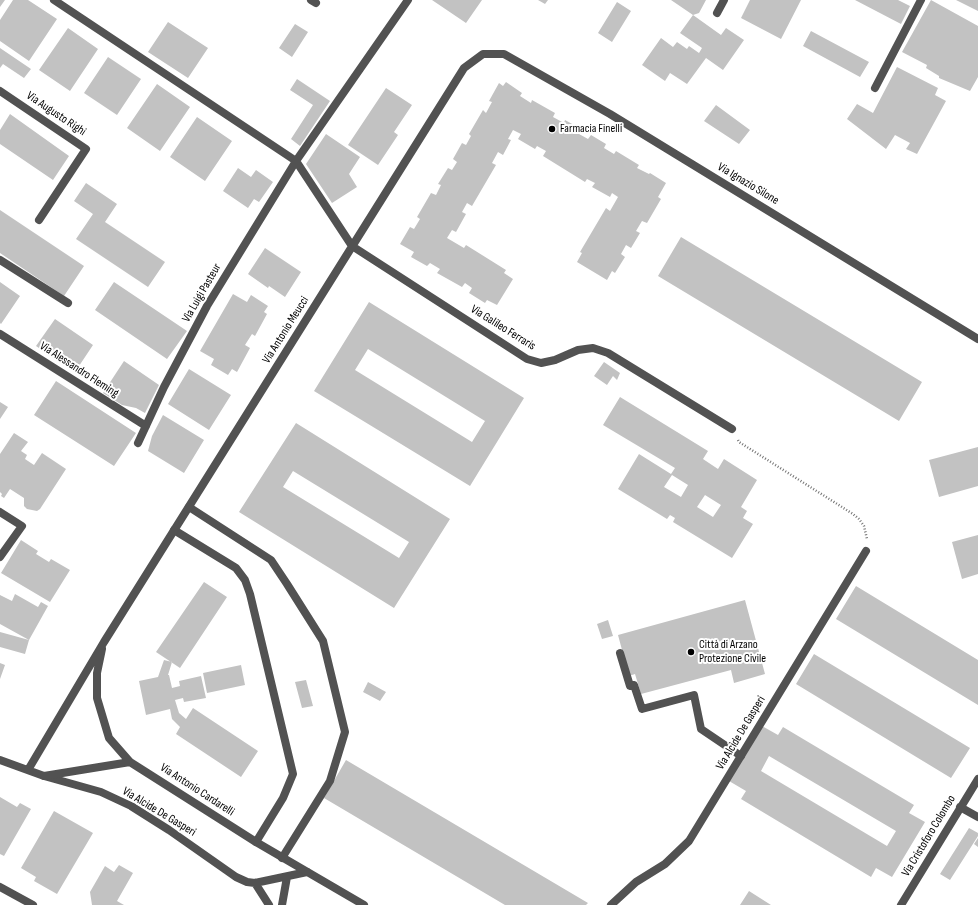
<!DOCTYPE html>
<meta charset="utf-8">
<style>
body{margin:0}
canvas{display:block;background:#fff}
</style>
<canvas width="978" height="905"></canvas>
<script>
const c = document.querySelector('canvas').getContext('2d');
c.lineJoin = 'round';
function paint(path, color) { c.fillStyle = color; c.fill(path, 'evenodd'); }
const toPath = rows => new Path2D(rows.map(r => 'M' + r).join(''));
function strokePath(path, color, width, dash) { c.strokeStyle = color; c.lineWidth = width; c.lineCap = dash ? 'butt' : 'round'; c.setLineDash(dash || []); c.stroke(path); }
function write(font, color, halo, rows, align = 'center') {
  c.font = font + ' "Sofia Sans Condensed",sans-serif'; c.lineWidth = 4; c.setLineDash([]); c.textBaseline = 'middle'; c.strokeStyle = halo; c.fillStyle = color; for (const [text, x, y, turn = 0] of rows) {
    c.save(); c.translate(x, y); c.rotate((+turn || 0) * Math.PI / 180); c.textAlign = isNaN(turn) ? turn : align; if (halo) c.strokeText(text, 0, 0); c.fillText(text, 0, 0); c.restore();
  }
}
const building = toPath([
 [0,0,5,0,0,7],
 [13,0,28,0,57,19,29,61,0,41,0,20],
 [432,0,482,0,466,23],
 [538,0,548,0,545,4],
 [671,0,706,0,699,13,693,15],
 [750,0,801,0,781,39,741,18],
 [855,0,898,0,910,6,901,24],
 [931,0,978,26,978,77,970,91,939,78,939,76,926,68,927,65,902,52],
 [956,0,978,0,978,11],
 [617,2,631,11,612,42,598,33],
 [693,15,721,35,726,28,744,40,723,70,706,58,687,84,670,73,665,81,642,65,661,38,673,47,677,42,687,49,689,46,699,53,702,48,680,33],
 [168,22,208,48,188,78,148,52],
 [295,24,308,32,292,57,279,48],
 [68,28,98,49,70,91,39,70],
 [811,31,869,62,860,77,803,46],
 [0,48,31,69,24,78,3,64,0,68],
 [108,57,141,79,117,115,84,93],
 [897,67,938,88,935,95,946,101,917,154,906,149,910,143,895,135,886,149,847,119,857,104,873,113],
 [297,79,330,101,300,146,291,139,313,105,290,90],
 [506,82,522,93,520,96,531,103,532,100,555,113,553,117,564,123,565,120,581,129,579,134,588,139,591,135,606,144,604,148,614,154,616,151,639,165,637,168,649,174,650,173,666,183,658,197,661,199,647,223,642,221,636,231,640,233,631,248,626,245,621,254,625,257,615,273,612,271,607,280,577,262,582,253,580,252,606,208,610,211,618,197,612,193,610,197,592,187,595,183,587,179,585,182,543,156,546,151,537,146,535,149,518,139,521,134,513,130,508,139,511,140,503,155,498,152,492,163,496,165,472,206,467,203,462,212,466,214,456,232,452,230,447,238,464,248,466,245,506,270,504,273,513,279,497,305,487,300,485,303,469,293,472,288,465,283,462,287,437,273,440,269,430,263,427,266,411,257,414,252,400,244,410,227,414,229,420,219,417,217,431,193,436,195,441,185,438,184,448,168,452,170,457,162,453,159,462,143,466,145,471,136,469,134,483,110,486,113,492,102,489,101,499,83,503,86],
 [157,84,190,107,160,151,127,128],
 [386,88,412,105,394,132,398,135,378,165,348,145],
 [716,105,750,130,739,144,704,121],
 [10,114,69,156,53,180,0,144,0,130],
 [197,117,232,141,205,181,170,157],
 [326,134,360,157,349,174,357,187,332,203,306,164],
 [238,168,251,177,256,170,273,182,259,202,254,199,248,208,223,191],
 [86,183,117,204,105,222,165,262,148,287,76,239,93,214,74,201],
 [0,210,84,266,64,296,0,253],
 [681,237,922,382,899,421,658,276],
 [265,248,301,272,285,297,269,286,268,288,248,274],
 [0,282,20,296,1,324,0,323],
 [114,282,187,331,167,359,95,310],
 [233,294,247,302,251,295,268,306,264,312,267,314,255,336,252,334,245,345,250,348,237,372,232,369,228,375,211,365,214,359,200,351],
 [369,302,524,398,470,486,314,391],
 [368,349,485,421,472,442,355,370],
 [55,319,93,345,75,372,36,346],
 [124,361,159,385,145,413,136,408,122,405,103,393],
 [604,362,620,373,617,380,613,376,607,385,594,376],
 [189,369,231,395,209,430,168,404],
 [56,381,136,433,114,466,34,415],
 [620,397,708,451,703,459,718,469,724,459,757,480,741,507,747,511,743,518,753,524,732,558,673,522,675,518,670,515,667,519,618,489,639,454,671,474,675,468,603,425],
 [672,475,688,485,681,497,664,487],
 [705,495,721,505,713,517,697,507],
 [0,402,8,407,0,419],
 [163,415,204,440,184,473,148,451,152,436],
 [296,423,450,519,394,608,239,512],
 [293,471,409,542,399,558,283,487],
 [14,433,28,442,21,451,27,455,25,459,34,465,42,453,66,469,40,509,37,511,27,509,24,506,24,498,10,489,4,498,1,496,2,494,0,492,0,454],
 [978,447,978,486,939,497,929,460],
 [978,535,978,574,962,579,952,542],
 [21,540,38,551,36,554,49,562,51,559,70,570,50,602,1,573],
 [204,582,227,597,180,668,156,652],
 [856,586,978,660,978,705,836,619],
 [15,594,38,607,41,602,48,606,29,640,0,624,0,595,12,601],
 [745,600,765,674,734,683,731,670,641,694,635,674,629,676,618,635],
 [608,620,613,636,602,639,597,624],
 [0,632,29,640,25,654,0,647],
 [814,654,970,748,951,778,796,684],
 [164,660,172,662,168,675,169,675,172,688,180,686,179,681,201,676,206,698,184,702,183,698,175,700,179,713,186,719,193,708,258,751,241,777,176,734,180,727,172,719,170,709,146,715,139,681,158,677],
 [0,663,5,665,0,679],
 [241,665,245,685,207,693,203,673],
 [306,680,313,706,302,708,295,682],
 [368,682,386,692,380,701,363,692],
 [762,726,778,735,783,727,914,805,909,813,925,822,892,877,876,868,871,877,741,799,746,791,729,781],
 [769,756,896,831,887,846,761,771],
 [346,760,588,903,586,905,505,905,324,798],
 [0,797,17,807,20,803,31,809,4,856,0,854],
 [54,811,93,833,57,894,34,881,36,877,21,868],
 [969,828,978,833,978,836,950,880,940,874],
 [978,838,978,847,974,844],
 [119,865,133,873,117,901,124,905,92,905,90,892,105,866,114,872],
 [749,891,771,905,740,905]
]);
const path = toPath([
 [738,440,739,442,853,514,859,519,864,526,867,539]
]);
const lane = toPath([
 [189,507,271,560,287,584,323,641,345,732,330,781,282,858],
 [174,530,236,568,245,580,250,594,293,774,283,798,256,842],
 [620,653,630,686,634,685,642,709,694,695,701,729,741,756],
 [44,776,101,792,131,806,169,830,236,877,247,882,255,883,307,872],
 [255,883,269,905],
 [282,905,287,877]
]);
const street = toPath([
 [54,0,296,161,352,246,527,359,541,363,555,360,578,350,593,348,608,353,732,429],
 [311,0,316,3],
 [717,13,724,0],
 [875,88,921,0],
 [0,91,86,149,39,220],
 [0,260,68,303],
 [0,334,146,426],
 [138,443,164,387,207,306,296,161,408,0],
 [0,512,22,526,0,557],
 [102,649,97,673,97,698,109,738,130,762,256,842,364,905],
 [0,760,44,776,130,762],
 [28,770,104,642,464,68,483,54,504,54,610,114,978,339],
 [960,807,978,817],
 [0,887,33,905],
 [611,905,636,882,665,864,689,841,866,551],
 [901,905,978,779]
]);
const markers = [
 [552,129,4,"#000"],
 [691,652,4,"#000"]
];
const streetNames = [
 ["Via Augusto Righi",56,114,34],
 ["Via Ignazio Silone",748,184,31],
 ["Via Luigi Pasteur",202,293,-60],
 ["Via Galileo Ferraris",503,328,32],
 ["Via Antonio Meucci",286,330,-58],
 ["Via Alessandro Fleming",79,370,33],
 ["Via Alcide De Gasperi",741,733,-59],
 ["Via Antonio Cardarelli",197,790,33],
 ["Via Alcide De Gasperi",159,812,31],
 ["Via Cristoforo Colombo",929,836,-59]
];
const poiNames = [
 ["Farmacia Finelli",560,129],
 ["Città di Arzano",699,645],
 ["Protezione Civile",699,659]
];
paint(building, '#c2c2c2');
strokePath(path, '#747474', 2.5, [1, 2]);
strokePath(lane, '#525252', 8);
strokePath(street, '#525252', 8);
for (const [x, y, r, color] of markers) { const dot = new Path2D(); dot.arc(x, y, r, 0, 2 * Math.PI); c.fillStyle = color; c.fill(dot); strokePath(dot, '#fff', 1.5); }
write('12px', '#000', '#fff', streetNames);
write('12px', '#000', '#fff', poiNames, 'left');
</script>
